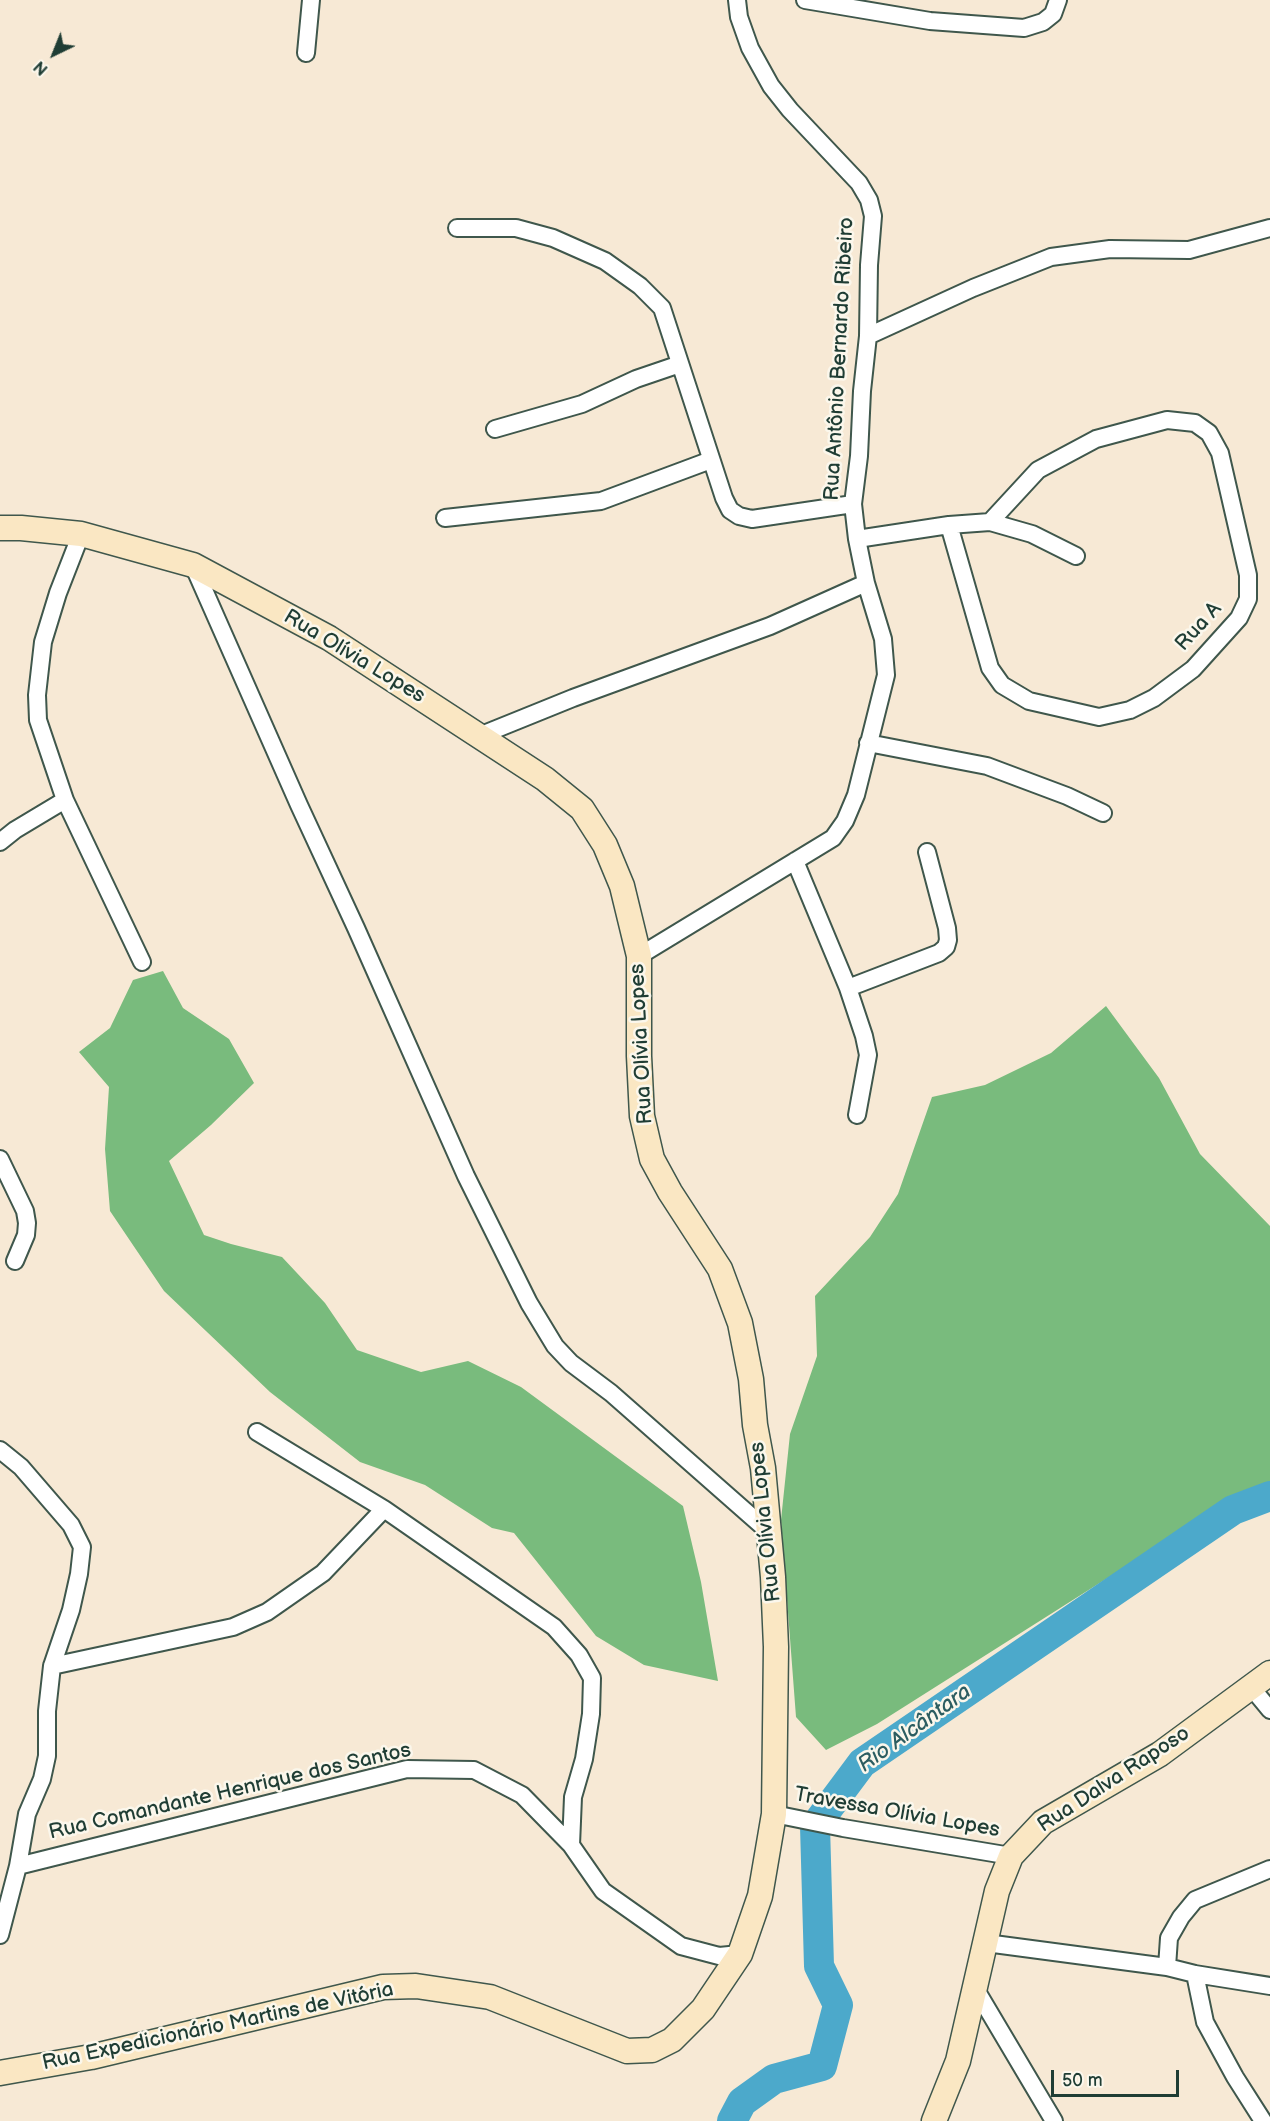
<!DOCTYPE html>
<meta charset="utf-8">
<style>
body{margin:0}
#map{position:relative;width:1270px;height:2121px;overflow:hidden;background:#f7e9d5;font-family:"Balsamiq Sans",sans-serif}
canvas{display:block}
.north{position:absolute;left:24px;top:24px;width:60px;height:60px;-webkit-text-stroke:4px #fbf7ec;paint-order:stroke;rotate:223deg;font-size:16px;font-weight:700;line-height:24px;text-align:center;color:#1f3d34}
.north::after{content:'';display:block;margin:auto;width:21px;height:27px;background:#1f3d34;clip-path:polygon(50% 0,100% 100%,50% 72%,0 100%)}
.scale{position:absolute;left:1051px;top:2070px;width:128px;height:27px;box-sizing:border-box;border:3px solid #1f3d34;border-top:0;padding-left:8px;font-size:18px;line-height:21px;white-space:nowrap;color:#1f3d34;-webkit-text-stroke:4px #fbf7ec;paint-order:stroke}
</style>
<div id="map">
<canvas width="1270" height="2121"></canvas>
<div class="north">N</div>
<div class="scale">50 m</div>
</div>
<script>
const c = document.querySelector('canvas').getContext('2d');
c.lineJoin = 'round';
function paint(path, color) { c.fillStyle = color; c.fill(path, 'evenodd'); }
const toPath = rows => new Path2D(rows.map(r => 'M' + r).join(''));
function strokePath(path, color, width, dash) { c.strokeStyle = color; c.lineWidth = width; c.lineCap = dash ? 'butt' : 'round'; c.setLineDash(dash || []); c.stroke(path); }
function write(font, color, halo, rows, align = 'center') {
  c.font = font + ' "Balsamiq Sans",sans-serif'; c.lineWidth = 5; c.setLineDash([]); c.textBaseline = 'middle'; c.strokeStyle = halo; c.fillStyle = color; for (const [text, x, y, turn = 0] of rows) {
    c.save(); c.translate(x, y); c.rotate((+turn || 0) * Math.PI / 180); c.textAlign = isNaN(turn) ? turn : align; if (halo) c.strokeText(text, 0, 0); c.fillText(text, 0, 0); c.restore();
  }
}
const forest = toPath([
 [163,971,183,1008,229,1039,254,1083,211,1125,169,1161,204,1235,231,1244,282,1257,325,1303,357,1350,421,1372,468,1361,521,1387,683,1506,701,1582,718,1681,644,1665,596,1636,514,1533,492,1528,425,1485,360,1462,270,1392,164,1291,110,1211,105,1149,109,1087,79,1052,110,1028,133,980],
 [1106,1006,1159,1078,1200,1154,1270,1226,1270,1483,1226,1503,877,1724,826,1750,796,1717,781,1520,790,1434,817,1356,815,1296,870,1237,898,1194,932,1097,985,1085,1051,1053]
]);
const river = toPath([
 [732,2121,742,2102,774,2079,822,2066,838,2005,819,1966,815,1826,862,1763,1233,1510,1270,1496]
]);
const street = toPath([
 [805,0,930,21,1024,28,1043,22,1053,14,1058,0],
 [306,53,311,0],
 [457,228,516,228,553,238,605,261,640,286,662,308,724,498,730,510,739,516,752,519,853,504],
 [868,336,973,288,1051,257,1110,249,1189,250,1270,228],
 [495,429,582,404,636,379,680,364],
 [445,518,601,501,711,460],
 [990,522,1032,534,1076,556],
 [81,534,58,593,43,642,37,695,38,720,65,800,142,962],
 [857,539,949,525,990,522,1038,470,1096,439,1167,420,1195,423,1209,433,1220,453,1248,575,1248,599,1239,618,1193,669,1154,698,1130,710,1099,717,1029,701,1002,685,990,668,949,525],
 [193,565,299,805,356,928,466,1176,529,1303,555,1346,571,1363,611,1393,769,1532],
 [479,736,573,698,770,626,866,583,857,539,853,504,859,456,862,391,868,336,869,265,873,216,869,200,859,183,790,110,771,86,750,48,739,17,737,0],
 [868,743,987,766,1067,796,1103,813],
 [0,842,15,830,65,800],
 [795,861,848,988,864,1036,868,1055,857,1115],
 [639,956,833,838,845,821,856,795,886,675,883,639,866,583],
 [848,988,939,953,946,947,948,940,947,928,927,852],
 [0,1159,25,1211,27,1223,26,1235,15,1261],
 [257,1432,384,1509,554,1627,579,1655,592,1678,591,1714,584,1759,573,1797,571,1845,603,1891,681,1946,719,1956,740,1954],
 [0,1450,21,1467,71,1525,82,1547,79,1574,71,1610,52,1666],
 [1251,1687,1270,1710],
 [774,1814,843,1828,1011,1856],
 [18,1866,407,1769,474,1770,522,1795,571,1845],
 [0,1935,18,1866,27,1814,42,1779,47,1756,47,1711,52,1666,233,1627,267,1612,323,1573,384,1509],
 [986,1943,1167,1967,1195,1974,1270,1986],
 [1167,1967,1169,1938,1181,1917,1195,1900,1270,1869],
 [1195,1974,1205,2022,1235,2077,1263,2121],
 [975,1988,1054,2121]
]);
const secondary = toPath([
 [0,528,21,528,81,534,193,565,329,638,545,779,582,809,605,845,622,886,639,956,639,1056,642,1116,652,1159,670,1192,720,1269,740,1323,751,1379,755,1425,763,1468,773,1577,776,1647,774,1814,760,1896,740,1954,703,2009,672,2040,652,2050,627,2051,490,1997,416,1986,383,1987,91,2057,0,2073],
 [934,2121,958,2061,997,1891,1011,1856,1043,1822,1160,1754,1270,1673]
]);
const streetNames = [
 ["Rua Antônio Bernardo Ribeiro",840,359,-87],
 ["Rua A",1199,627,-48],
 ["Rua Olívia Lopes",354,657,31],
 ["Rua Olívia Lopes",642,1044,-93],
 ["Rua Olívia Lopes",766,1522,-96],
 ["Rua Dalva Raposo",1114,1780,-33],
 ["Rua Comandante Henrique dos Santos",230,1792,-13],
 ["Travessa Olívia Lopes",897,1813,10],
 ["Rua Expedicionário Martins de Vitória",218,2027,-12]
];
const waterNames = [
 ["Rio Alcântara",915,1729,-36]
];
paint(forest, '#79bb7d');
strokePath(river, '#4ca9cb', 30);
strokePath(street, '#3f574c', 20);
strokePath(secondary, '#3f574c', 27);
strokePath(street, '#fff', 16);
strokePath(secondary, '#fae7c3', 24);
write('21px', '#1f3d34', '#fbf7ec', streetNames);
write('italic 22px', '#2c5d61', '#fbf7ec', waterNames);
</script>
